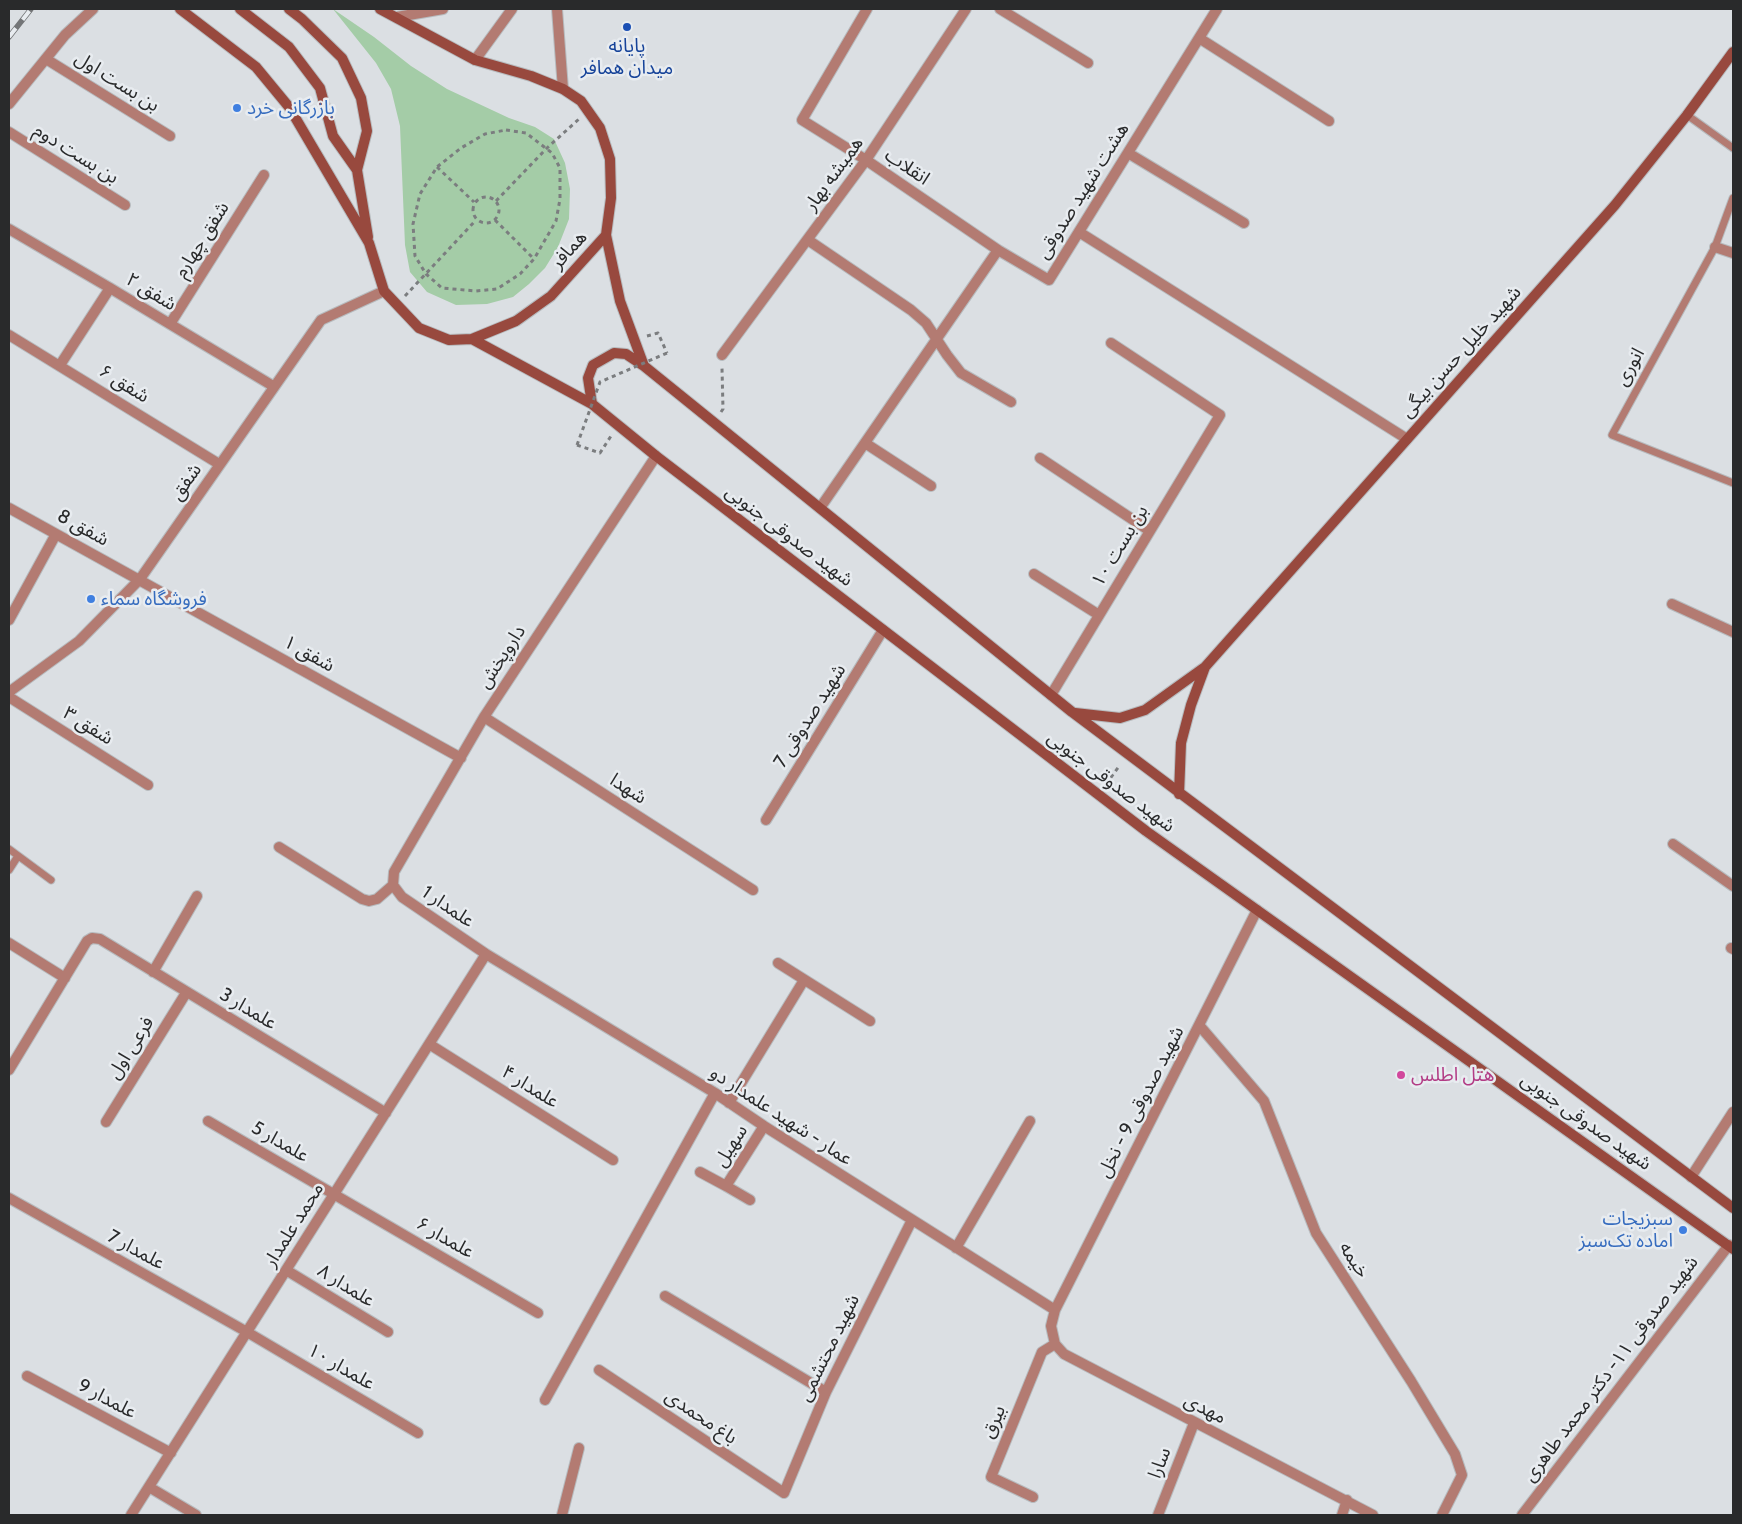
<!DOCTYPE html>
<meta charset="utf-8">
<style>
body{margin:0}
#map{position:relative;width:1742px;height:1524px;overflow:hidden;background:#dbdfe3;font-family:Cabin,sans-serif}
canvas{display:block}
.frame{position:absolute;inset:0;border:10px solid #292a2b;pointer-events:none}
</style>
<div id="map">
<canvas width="1742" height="1524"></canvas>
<div class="frame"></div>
</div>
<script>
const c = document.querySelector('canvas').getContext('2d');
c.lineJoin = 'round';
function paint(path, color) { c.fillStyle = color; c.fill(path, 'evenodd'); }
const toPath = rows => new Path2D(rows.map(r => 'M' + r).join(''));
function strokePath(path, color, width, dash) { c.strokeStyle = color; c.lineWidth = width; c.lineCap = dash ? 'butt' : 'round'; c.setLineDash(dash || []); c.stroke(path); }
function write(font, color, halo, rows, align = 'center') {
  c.font = font + ' Cabin,"Noto Sans Arabic",sans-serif'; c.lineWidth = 5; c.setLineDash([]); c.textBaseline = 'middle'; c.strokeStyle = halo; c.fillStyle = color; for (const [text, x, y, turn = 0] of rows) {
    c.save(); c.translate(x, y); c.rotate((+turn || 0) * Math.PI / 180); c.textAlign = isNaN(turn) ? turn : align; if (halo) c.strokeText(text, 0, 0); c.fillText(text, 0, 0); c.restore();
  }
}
const green = toPath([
 [333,9,374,37,411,66,447,89,509,118,535,127,554,139,565,163,570,189,569,219,558,247,545,268,529,284,513,297,487,304,456,305,427,292,410,272,405,245,400,126,391,89,376,63]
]);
const path = toPath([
 [506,130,526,133,552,153,560,168,560,199,556,221,534,259,520,274,497,289,476,291,442,288,426,274,415,256,413,224,420,194,437,167,461,148,485,134,506,130],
 [437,167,474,202],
 '473 210a13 13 0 1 1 26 0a13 13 0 1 1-26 0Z',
 [496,201,547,148,579,119],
 [495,220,534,259],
 [405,296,476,220],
 [647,336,658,333,667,353],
 [721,412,723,409,722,368],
 [577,445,600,453,611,436],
 [1106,784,1120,765]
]);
const service = toPath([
 [1687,115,1733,148],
 [1733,198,1715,247,1612,435,1733,483],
 [9,849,51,880],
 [9,870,18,856]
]);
const minor = toPath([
 [867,9,802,120,866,160,998,250],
 [1000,9,1088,63],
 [1199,38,1329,121],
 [46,59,170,136],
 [9,132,125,205],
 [1128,153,1244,223],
 [9,229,110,288,273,386],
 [1079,232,1407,439],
 [808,240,911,310,926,323,947,355,961,373,1011,402],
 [1715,247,1733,253],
 [170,324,264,175],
 [9,335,219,464],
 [722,355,866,160,966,9],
 [60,365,110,288],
 [865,443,931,486],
 [1040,458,1150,531],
 [9,508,461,758],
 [820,508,998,250,1049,280,1217,9],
 [1034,574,1099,615],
 [1672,604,1733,632],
 [9,620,56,534],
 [1051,695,1220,415,1111,343],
 [9,697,148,785],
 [484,717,753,890],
 [766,820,883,630],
 [1673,844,1733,886],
 [279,847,362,899,369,901,377,899,393,885],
 [393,885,402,897,486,954,715,1093,764,1126,1055,1310],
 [393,885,394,872,484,717,656,456],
 [1257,910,1055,1310,1051,1326,1055,1344,1064,1354,1373,1515],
 [9,943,65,978],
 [1731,948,1733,949],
 [778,963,870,1021],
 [153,972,197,896],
 [1199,1025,1264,1101,1316,1233,1411,1381,1455,1454,1462,1475,1442,1515],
 [429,1044,613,1160],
 [9,1070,87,941,92,938,100,939,386,1113],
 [729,1103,804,980],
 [208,1121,538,1313],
 [106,1122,186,993],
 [700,1172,726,1186],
 [1691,1177,1733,1112],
 [9,1198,247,1332,418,1433],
 [750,1200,726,1186,764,1126],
 [956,1248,1030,1121],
 [286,1270,388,1332],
 [665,1296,826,1392],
 [599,1370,784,1493,826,1392,912,1220],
 [27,1376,171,1453],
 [545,1400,715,1093],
 [149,1487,196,1515],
 [1033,1497,991,1477,1042,1352,1055,1344],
 [131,1515,486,954],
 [562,1515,579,1448],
 [1158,1515,1194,1423],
 [1342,1515,1347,1500],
 [1522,1515,1729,1245]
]);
const tertiary = toPath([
 [557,9,563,89],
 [397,17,443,9],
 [475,60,512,9],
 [9,104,65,35,93,9],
 [9,692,79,641,140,579,321,320,384,291]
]);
const secondary = toPath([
 [180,9,256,67,289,107,369,243,384,291,419,328,449,340,472,339,516,321,551,296,606,235,611,198,610,159,600,128,581,101,563,89,531,76,475,60,380,9],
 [240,9,289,47,320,88,333,136,357,170],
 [289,9,302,19,342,58,361,98,367,131,357,170,368,237],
 [606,235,620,301,644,366,1072,712,1733,1208],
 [472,339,592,404,656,456,1146,831,1733,1249],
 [592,404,588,378,593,365,614,353,626,354,644,366],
 [1205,667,1615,205,1687,115,1733,52],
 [1075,713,1120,718,1145,710,1205,667,1191,705,1181,743,1179,794]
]);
const rail = toPath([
 [9,37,31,9]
]);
const pathBridge = toPath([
 [577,445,600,382,667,353]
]);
const markers = [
 [627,27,5,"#1a4fb4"],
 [237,108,5,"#3f7fe0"],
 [91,599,5,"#3f7fe0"],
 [1401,1075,5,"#d1479c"],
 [1683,1230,5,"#3f7fe0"]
];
const transitNames = [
 ["پایانه",627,46],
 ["میدان همافر",627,68]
];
const streetNames = [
 ["بن بست اول",117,82,32],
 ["بن بست دوم",76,154,32],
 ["انقلاب",907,167,34],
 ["همیشه بهار",834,174,-54],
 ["هشت شهید صدوقی",1083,191,-58],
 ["شفق چهارم",202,240,-58],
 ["همافر",569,250,-48],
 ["شفق ۲",151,292,31],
 ["شهید خلیل حسن بیگی",1461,352,-48],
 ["انوری",1630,367,-61],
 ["شفق ۶",124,384,32],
 ["شفق",186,482,-55],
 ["شفق 8",83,528,29],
 ["شهید صدوقی جنوبی",789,536,37],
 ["بن بست ۱۰",1120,546,-59],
 ["شفق ۱",309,654,29],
 ["داروپخش",502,657,-57],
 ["شهید صدوقی 7",810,716,-58],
 ["شفق ۳",88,726,32],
 ["شهید صدوقی جنوبی",1111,782,37],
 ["شهدا",628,789,33],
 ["علمدار 1",448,907,34],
 ["علمدار 3",248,1009,31],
 ["فرعی اول",131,1048,-58],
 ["علمدار ۴",530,1087,32],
 ["شهید صدوقی 9 - نخل",1141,1102,-63],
 ["عمار - شهید علمدار دو",781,1116,33],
 ["شهید صدوقی جنوبی",1586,1122,35],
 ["علمدار 5",280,1142,30],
 ["سهیل",731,1146,-58],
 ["محمد علمدار",294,1225,-58],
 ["علمدار ۶",445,1238,30],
 ["علمدار 7",136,1250,29],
 ["خیمه",1354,1260,57],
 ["علمدار ۸",346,1286,32],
 ["شهید محتشمی",829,1348,-64],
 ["علمدار ۱۰",341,1367,30],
 ["شهید صدوقی ۱۱- دکتر محمد طاهری",1611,1369,-53],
 ["علمدار 9",107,1399,28],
 ["مهدی",1205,1409,27],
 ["باغ محمدی",701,1417,34],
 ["بیرق",994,1422,-68],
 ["سارا",1160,1463,-69]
];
const shopNames = [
 ["بازرگانی خرد",247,108],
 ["فروشگاه سماء",101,599],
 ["سبزیجات",1673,1219,"right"],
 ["اماده تک‌سبز",1673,1241,"right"]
];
const hotelNames = [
 ["هتل اطلس",1411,1075]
];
paint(green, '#a4cca7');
strokePath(service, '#b7bbbe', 9);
strokePath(minor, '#b7bbbe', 12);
strokePath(tertiary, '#b7bbbe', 12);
strokePath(secondary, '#b7bbbe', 12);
strokePath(path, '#7b7d7f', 3, [4, 4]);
strokePath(service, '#b37b72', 7);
strokePath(minor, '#b37b72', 10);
strokePath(tertiary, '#b37b72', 10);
strokePath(secondary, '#98493e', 10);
strokePath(rail, '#737577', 5.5);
strokePath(rail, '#e8ecf0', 4, [11]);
strokePath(pathBridge, '#7b7d7f', 3, [4, 4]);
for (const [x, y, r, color] of markers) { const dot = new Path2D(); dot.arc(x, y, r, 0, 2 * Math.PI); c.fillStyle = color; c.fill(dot); strokePath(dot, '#e8ecf0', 2); }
write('19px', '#164399', '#e8ecf0', transitNames);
write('19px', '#292a2b', '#e8ecf0', streetNames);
write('19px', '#366cbe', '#e8ecf0', shopNames, 'left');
write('19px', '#b23c85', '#e8ecf0', hotelNames, 'left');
</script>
